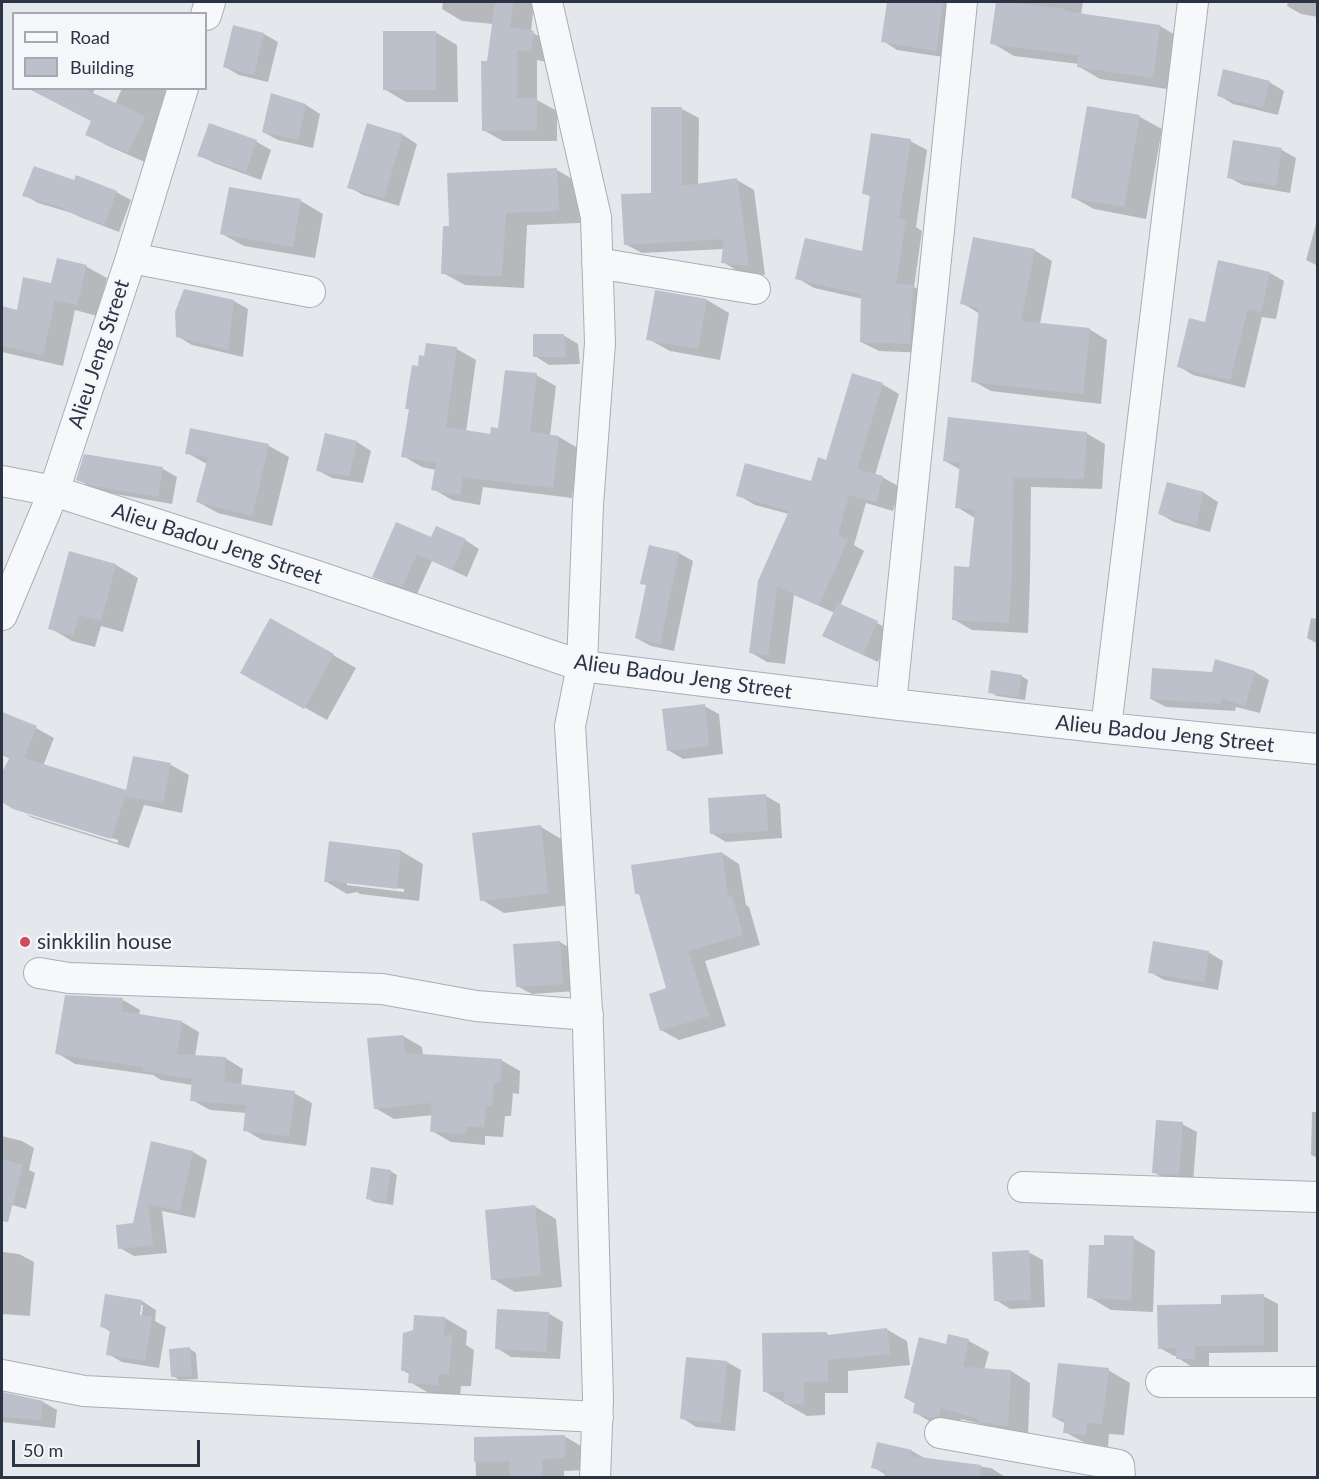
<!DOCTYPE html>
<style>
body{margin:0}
#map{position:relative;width:1319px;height:1479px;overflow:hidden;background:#e4e7ec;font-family:Lato,sans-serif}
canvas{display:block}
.frame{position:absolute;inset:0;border:3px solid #2b3445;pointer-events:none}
.legend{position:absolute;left:12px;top:12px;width:195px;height:78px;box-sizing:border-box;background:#f4f6f9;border:2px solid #a4a8b1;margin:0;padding:8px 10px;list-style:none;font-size:18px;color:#2b3445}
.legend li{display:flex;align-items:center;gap:12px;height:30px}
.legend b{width:30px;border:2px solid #a4a8b1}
.scale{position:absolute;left:12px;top:1440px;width:188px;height:27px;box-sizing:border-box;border:3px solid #2b3445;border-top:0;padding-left:8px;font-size:18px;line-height:21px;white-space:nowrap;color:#2b3445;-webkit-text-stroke:4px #f4f6f9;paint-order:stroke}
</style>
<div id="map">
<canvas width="1319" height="1479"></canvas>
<div class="frame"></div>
<ul class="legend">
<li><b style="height:8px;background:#f7f8fa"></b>Road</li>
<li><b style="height:16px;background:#bbc0ca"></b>Building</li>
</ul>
<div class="scale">50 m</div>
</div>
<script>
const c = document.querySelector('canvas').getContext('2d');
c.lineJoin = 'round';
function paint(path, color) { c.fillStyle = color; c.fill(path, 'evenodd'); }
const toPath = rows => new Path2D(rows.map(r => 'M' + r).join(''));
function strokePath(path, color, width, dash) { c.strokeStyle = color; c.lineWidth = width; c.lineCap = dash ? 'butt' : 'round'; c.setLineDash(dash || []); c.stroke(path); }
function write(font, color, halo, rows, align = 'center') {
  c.font = font + ' Lato,sans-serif'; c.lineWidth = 5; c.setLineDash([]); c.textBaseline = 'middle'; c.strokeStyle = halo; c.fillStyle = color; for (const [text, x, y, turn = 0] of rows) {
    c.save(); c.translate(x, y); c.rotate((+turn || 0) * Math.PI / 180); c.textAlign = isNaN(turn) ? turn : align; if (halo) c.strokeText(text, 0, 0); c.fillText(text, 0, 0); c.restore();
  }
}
const shadow = toPath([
 [443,2,534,2,531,32,554,44,551,63,537,60,537,100,557,111,557,141,503,141,483,130,488,62,493,24,462,21,442,9],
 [888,2,963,2,950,58,897,50,883,41],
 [997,2,1083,2,1081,15,1160,26,1182,39,1174,90,1100,79,1078,66,1079,64,1014,56,992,43],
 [1288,2,1318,2,1318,17,1301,14,1287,6],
 [435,32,457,45,458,102,406,102,384,89],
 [264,34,278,42,268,82,239,75,225,67],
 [1269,82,1284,91,1278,115,1233,104,1218,95],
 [28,88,95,88,92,95,115,105,122,88,182,88,147,163,106,145,87,134,93,122],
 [272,95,306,105,320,114,313,148,278,140,263,132],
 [1088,108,1140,117,1162,129,1146,219,1094,209,1072,197],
 [682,109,699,118,698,185,737,180,754,190,765,275,739,272,723,262,724,249,642,253,625,244,652,194],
 [368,124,403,135,417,144,399,206,363,195,349,187],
 [210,125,257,142,271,150,261,180,214,163,199,155],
 [910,141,927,150,916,227,922,231,914,287,930,296,927,353,879,351,861,342,863,299,814,288,797,278,863,253,871,197,864,193],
 [1234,142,1282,150,1296,158,1290,193,1243,185,1228,177],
 [557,170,579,183,580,223,527,225,524,288,465,285,443,273,451,228],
 [75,182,116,192,131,200,119,232,80,217,72,213,38,203,24,195],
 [230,189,301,201,323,214,315,258,244,246,222,234],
 [1318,217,1318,266,1306,260],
 [1034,250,1052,261,1040,324,1089,329,1107,340,1101,404,991,391,973,381,980,314,962,303],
 [58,260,87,267,107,278,97,316,75,310,63,366,2,352,2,308,18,312,52,284],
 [1270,273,1284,281,1276,319,1262,317,1245,388,1193,375,1178,366],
 [707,300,729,313,720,360,670,351,648,339],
 [234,301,248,309,243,357,192,345,177,336],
 [563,335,578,344,580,364,549,365,535,356],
 [457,349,476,360,466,432,491,436,499,430,536,375,556,386,550,436,559,437,578,448,572,498,483,487,480,505,452,500,433,489,436,470,422,467,403,456,411,410,407,408,419,367,425,358],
 [882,384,899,394,875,475,882,477,900,487,893,511,866,503,854,545,864,551,840,606,877,623,892,631,878,662,839,644,824,636,835,613,794,595,785,664,767,662,750,652,789,514,755,505,738,495,812,483],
 [191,430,269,446,289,457,272,526,218,513,198,502,207,464,187,453],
 [1086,433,1105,444,1102,489,1031,487,1030,580,1028,633,972,630,953,619,971,568,975,518,957,507,961,470,945,461],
 [357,442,371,451,363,483,332,478,317,470],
 [163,469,177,477,172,504,110,493,92,488,78,479],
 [1168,484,1204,493,1218,502,1210,532,1174,522,1160,514],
 [431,539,465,540,479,549,467,577,432,561,417,594,389,584,374,576],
 [70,553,116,565,138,578,123,632,101,626,95,647,72,641,50,628],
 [679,553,693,561,674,651,651,646,636,638,647,586,642,583],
 [1311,618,1318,619,1318,644,1307,638],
 [271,620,356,668,327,720,264,685],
 [1216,661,1255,672,1269,680,1260,713,1236,707,1235,711,1166,707,1151,699,1213,673],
 [1021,676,1028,680,1025,700,997,696,990,692],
 [704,706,719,714,723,754,683,759,668,750],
 [2,714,36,728,54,738,43,766,127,792,134,757,171,765,189,775,182,813,144,805,129,848,33,818,25,814,118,843,118,840,13,807,2,800,2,775,11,759,2,755],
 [766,796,780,804,782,838,726,842,711,833],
 [541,827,563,840,570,905,504,913,482,900],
 [330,843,401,851,423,864,419,901,360,894,357,892,347,894,325,881],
 [347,882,404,889,404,892,347,885],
 [722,853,739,864,746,905,749,907,760,945,705,961,726,1026,679,1040,661,1030,668,989,641,896,636,893],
 [560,942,575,951,577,991,532,994,517,986,515,945],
 [1208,952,1223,961,1218,990,1164,980,1150,972],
 [123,1000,140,1010,139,1016,182,1022,199,1032,195,1057,225,1058,243,1069,241,1086,294,1093,312,1103,306,1146,262,1140,245,1130,247,1113,210,1110,192,1100,193,1085,161,1080,153,1075,75,1064,57,1053],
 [403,1036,422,1047,423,1056,501,1060,520,1071,519,1094,513,1093,511,1116,505,1116,503,1137,485,1136,485,1145,451,1142,432,1131,433,1115,394,1119,375,1108],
 [1312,1112,1318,1112,1318,1158,1311,1155],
 [1182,1124,1197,1132,1193,1182,1168,1180,1153,1172],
 [2,1136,22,1141,34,1148,29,1170,35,1173,26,1209,2,1202],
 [152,1143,193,1152,207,1160,195,1218,162,1211,167,1253,134,1256,120,1248,134,1225],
 [390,1171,397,1175,393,1205,374,1202,367,1198],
 [534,1206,556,1219,562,1287,515,1292,493,1279],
 [1133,1238,1155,1251,1153,1312,1111,1310,1089,1297,1105,1247],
 [2,1252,19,1254,34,1262,30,1316,2,1314],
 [1028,1252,1043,1260,1045,1307,1010,1309,996,1300],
 [106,1296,142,1301,156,1310,155,1321,166,1327,159,1368,122,1362,108,1354,111,1332,101,1326],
 [140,1305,143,1305,141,1323,138,1323],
 [1263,1296,1278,1304,1278,1352,1209,1353,1209,1366,1192,1367,1178,1358,1178,1356,1174,1356,1160,1348,1223,1305],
 [548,1313,563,1322,560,1359,511,1357,497,1348],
 [445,1318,467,1331,466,1345,474,1350,471,1386,461,1386,460,1397,432,1395,410,1382,411,1375,402,1370],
 [886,1329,907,1341,910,1365,848,1371,848,1393,825,1393,825,1415,807,1416,764,1391,827,1334,831,1336],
 [949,1336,969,1341,989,1352,984,1370,1011,1371,1030,1383,1028,1436,1000,1433,988,1426,961,1419,959,1427,934,1424,914,1412,916,1404,905,1398,947,1346],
 [190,1349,196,1353,198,1379,179,1380,173,1376],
 [727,1362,741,1370,735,1431,696,1427,682,1418],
 [1108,1370,1130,1383,1124,1435,1109,1434,1108,1447,1087,1444,1065,1432,1066,1424,1053,1417],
 [2,1394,43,1402,57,1410,55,1428,2,1422],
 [564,1436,586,1449,587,1470,564,1471,564,1478,476,1478,475,1438],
 [878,1444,912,1451,926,1459,991,1468,1007,1478,886,1478,886,1475,873,1467]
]);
const building = toPath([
 [495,2,513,2,510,27,534,31,531,52,517,50,517,98,537,98,537,130,482,131,481,61,487,61],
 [887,2,943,2,936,51,881,42],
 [996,2,1007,2,1065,9,1065,11,1160,25,1153,78,1077,67,1079,55,990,44],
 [233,25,264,33,254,75,223,67],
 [383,31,436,31,436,90,383,90],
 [1223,69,1270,81,1263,108,1217,96],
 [27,88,82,88,145,116,128,153,85,135,91,121],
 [271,93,306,104,298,140,262,132],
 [1087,106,1140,115,1124,207,1071,198],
 [651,107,682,107,682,186,737,178,749,266,721,263,724,239,624,245,621,194,651,193],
 [209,123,257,140,246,172,197,156],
 [367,123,403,134,384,198,347,188],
 [871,133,911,139,899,219,906,219,896,284,913,285,910,344,860,342,861,294,795,279,805,238,862,251,870,195,862,194],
 [1233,140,1282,148,1276,186,1227,178],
 [34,166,74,180,76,175,117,191,104,225,63,210,64,208,22,196],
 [557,168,559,211,506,213,502,276,441,274,443,226,449,226,447,173],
 [229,187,301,199,293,247,220,234],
 [973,237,1035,249,1021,321,1090,328,1083,394,971,382,979,308,960,304],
 [57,258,87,265,77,305,55,300,43,355,2,346,2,306,17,310,23,277,51,283],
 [1218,260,1270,272,1261,312,1248,309,1230,380,1177,367,1189,318,1205,322],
 [184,289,234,300,228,350,176,337,175,312],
 [655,290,707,299,698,349,646,340],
 [533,334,564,334,566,357,533,357],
 [426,343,457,347,446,427,490,434,491,427,498,428,505,370,537,373,530,432,559,436,553,488,463,477,460,495,431,490,436,463,401,457,409,409,405,409,412,365,418,366,419,355,424,356],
 [852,373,883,383,857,469,883,476,876,502,849,495,838,535,848,540,819,605,777,587,768,655,749,653,758,581,789,511,736,496,745,463,811,481,818,457,826,460],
 [948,417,1087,432,1084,479,1013,477,1012,569,1009,623,952,620,954,566,969,567,975,510,955,508,960,463,943,461],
 [190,428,269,444,252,516,196,502,208,457,185,454],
 [325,433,357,441,349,476,316,471],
 [84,454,163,467,158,497,94,486,76,480],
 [1167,482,1204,492,1196,525,1158,514],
 [396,522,431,537,436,526,466,539,453,570,417,554,402,587,372,577],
 [649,545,679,552,660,644,635,638,646,585,640,584],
 [69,551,116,564,101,621,79,615,73,636,48,629],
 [838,603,878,621,863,655,822,636],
 [270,618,334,654,304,709,240,673],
 [1215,659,1255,671,1245,706,1222,699,1220,704,1150,699,1152,668,1212,672],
 [991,670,1022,675,1018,697,988,693],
 [705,704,709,746,667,751,662,709],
 [2,712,37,726,24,758,126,790,133,756,171,763,163,803,125,796,111,839,13,809,2,802,2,772,10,757,2,753],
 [766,794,768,831,710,834,708,798],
 [541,825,548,893,480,901,472,833],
 [329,841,401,850,397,889,337,882,337,880,324,882],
 [722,852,728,896,732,895,743,935,688,951,709,1016,660,1031,649,994,666,988,639,894,635,894,631,865],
 [560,941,563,984,516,987,513,944],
 [1153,941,1209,951,1204,982,1148,973],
 [65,995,123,998,121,1011,182,1021,177,1054,226,1057,224,1082,295,1091,289,1136,243,1131,246,1105,190,1101,192,1079,142,1071,143,1067,55,1054],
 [403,1035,405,1053,502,1059,500,1083,494,1083,492,1106,486,1105,484,1127,466,1126,466,1134,430,1132,432,1103,374,1109,367,1038],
 [1156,1120,1183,1122,1179,1175,1152,1173],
 [151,1141,193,1151,180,1211,148,1204,153,1245,118,1249,116,1225,133,1223],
 [2,1159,23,1165,8,1222,2,1221],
 [371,1167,391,1170,386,1202,366,1199],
 [535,1205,541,1275,491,1280,485,1210],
 [1104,1235,1134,1236,1131,1300,1087,1298,1089,1245,1104,1245],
 [1029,1250,1031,1300,994,1301,992,1252],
 [105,1294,142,1300,140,1315,152,1317,145,1361,106,1355,110,1329,100,1327],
 [1264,1294,1264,1345,1195,1346,1195,1359,1176,1359,1176,1348,1158,1349,1157,1305,1221,1304,1221,1295],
 [497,1309,549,1312,546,1352,495,1349],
 [414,1315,445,1317,444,1335,452,1335,449,1375,439,1374,438,1385,408,1383,409,1371,401,1371,403,1333,413,1330],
 [887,1328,890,1354,828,1360,828,1381,804,1382,804,1404,784,1404,784,1392,763,1392,762,1333,827,1332,827,1335],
 [948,1334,969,1339,963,1367,1011,1370,1008,1426,979,1422,979,1419,941,1408,939,1416,932,1418,913,1413,915,1401,904,1398,919,1337,946,1344],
 [190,1347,192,1376,171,1377,169,1349],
 [686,1357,727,1361,721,1423,680,1419],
 [1058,1363,1109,1368,1102,1424,1087,1422,1086,1435,1063,1433,1065,1419,1052,1417],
 [2,1392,43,1401,41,1420,2,1417],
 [565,1435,565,1458,542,1459,543,1478,510,1478,509,1461,474,1462,474,1437],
 [877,1442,912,1450,911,1456,981,1465,980,1478,884,1478,886,1471,871,1468]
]);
const minor = toPath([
 [547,2,596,217,600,343,588,505,582,666,570,726,588,1028,598,1399,595,1478],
 [206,15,210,2],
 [131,258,310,292],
 [597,263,755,289],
 [2,481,54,491,314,575,582,666,891,704,1106,728,1318,749],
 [2,615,54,491,131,258,183,88],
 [891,704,962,2],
 [1106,728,1193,2],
 [39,973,69,978,382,989,476,1006,588,1015],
 [1023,1187,1318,1197],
 [2,1375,84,1391,598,1417],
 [1161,1382,1318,1382],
 [940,1433,1119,1465,1120,1478]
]);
const markers = [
 [25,942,6,"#d1495b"]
];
const streetNames = [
 ["Alieu Jeng Street",99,354,-72],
 ["Alieu Badou Jeng Street",217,544,18],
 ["Alieu Badou Jeng Street",683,677,8],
 ["Alieu Badou Jeng Street",1165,734,6]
];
const poiNames = [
 ["sinkkilin house",37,942]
];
paint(shadow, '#0003');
paint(building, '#bbc0ca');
strokePath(minor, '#a9aeb7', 32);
strokePath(minor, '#f7f8fa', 30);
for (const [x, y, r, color] of markers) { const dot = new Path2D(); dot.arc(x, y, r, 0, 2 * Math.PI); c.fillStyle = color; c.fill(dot); strokePath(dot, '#f4f6f9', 2); }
write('21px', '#2b3445', '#f4f6f9', streetNames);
write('21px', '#2b3445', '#f4f6f9', poiNames, 'left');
</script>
